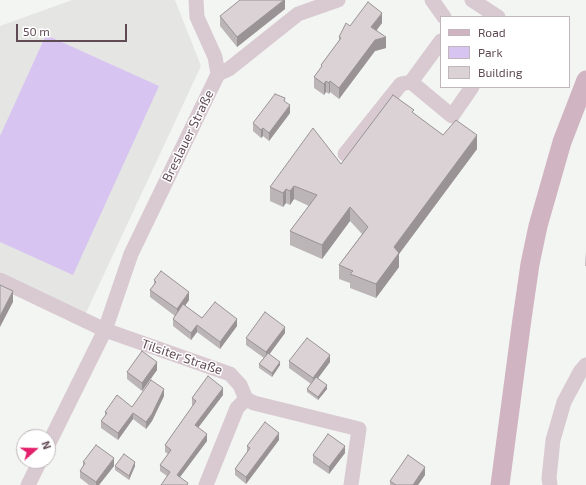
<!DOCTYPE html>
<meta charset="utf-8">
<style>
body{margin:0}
#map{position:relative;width:586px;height:485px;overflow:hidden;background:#f3f5f3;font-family:"Exo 2",sans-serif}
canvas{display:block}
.legend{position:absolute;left:440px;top:16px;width:130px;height:72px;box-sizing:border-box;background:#fff;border:1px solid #bfb7bb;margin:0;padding:5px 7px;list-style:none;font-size:12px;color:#604b55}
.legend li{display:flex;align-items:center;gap:8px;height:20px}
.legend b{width:20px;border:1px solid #bfb7bb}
.north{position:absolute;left:16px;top:429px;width:40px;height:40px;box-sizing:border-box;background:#fff;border:1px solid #bfb7bb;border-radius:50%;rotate:70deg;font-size:11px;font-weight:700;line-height:16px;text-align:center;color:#604b55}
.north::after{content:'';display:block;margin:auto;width:14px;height:18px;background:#e2206b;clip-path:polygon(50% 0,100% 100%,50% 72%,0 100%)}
.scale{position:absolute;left:16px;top:24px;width:111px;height:18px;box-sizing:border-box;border:2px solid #604b55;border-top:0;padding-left:5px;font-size:12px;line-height:14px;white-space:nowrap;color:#604b55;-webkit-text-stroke:3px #fff;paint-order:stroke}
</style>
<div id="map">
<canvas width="586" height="485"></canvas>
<ul class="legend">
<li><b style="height:5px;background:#d0b4c1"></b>Road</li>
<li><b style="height:11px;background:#d7c4f0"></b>Park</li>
<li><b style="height:11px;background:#dad2d5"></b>Building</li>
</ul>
<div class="north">N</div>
<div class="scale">50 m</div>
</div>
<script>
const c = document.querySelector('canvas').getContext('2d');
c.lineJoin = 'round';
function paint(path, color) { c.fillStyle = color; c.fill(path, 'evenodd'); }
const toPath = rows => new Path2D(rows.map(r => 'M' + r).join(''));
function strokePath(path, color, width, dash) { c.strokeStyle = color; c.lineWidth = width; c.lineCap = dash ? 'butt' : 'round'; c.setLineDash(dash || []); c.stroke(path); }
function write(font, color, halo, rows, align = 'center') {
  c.font = font + ' "Exo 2",sans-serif'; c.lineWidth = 3; c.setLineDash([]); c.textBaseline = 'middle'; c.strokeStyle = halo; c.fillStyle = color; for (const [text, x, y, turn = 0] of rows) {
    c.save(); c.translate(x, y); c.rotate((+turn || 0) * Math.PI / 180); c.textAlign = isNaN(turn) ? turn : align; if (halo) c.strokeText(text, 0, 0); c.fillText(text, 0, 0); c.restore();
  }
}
const education = toPath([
 [72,0,175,0,201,66,85,315,0,272,0,26]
]);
const green = toPath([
 [46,35,159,86,73,275,0,242,0,136]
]);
const minor = toPath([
 [196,0,197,17,215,57,218,74],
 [432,0,444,17],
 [472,0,498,17],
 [441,41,411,82,452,116,472,87],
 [345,154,401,84,411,82],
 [0,280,105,330,230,374,240,385,246,399,254,403,359,429,351,485],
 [48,445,105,330,131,254,218,74,229,69,298,14,338,0],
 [28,485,40,461],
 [206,485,237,408,246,399],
 [550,485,549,478,553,440,564,402,580,372,586,365]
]);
const major = toPath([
 [500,485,522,319,530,264,538,226,562,142,586,80]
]);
const wall = toPath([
 [285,0,285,9,237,47,220,26,220,16],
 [382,23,377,30,386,48,375,51,339,99,330,92,329,94,326,92,324,95,314,88,314,77,321,68,321,65,339,41,339,37,350,26],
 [290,113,269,141,263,136,261,138,253,131,253,123],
 [414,114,443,135,477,149,399,254,399,267,376,298,350,288,350,283,339,279,339,265,362,234,350,221,322,259,290,245,290,231,309,206,294,199,290,205,286,203,283,207,270,201,270,187,341,164],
 [586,251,586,266,585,266],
 [154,280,189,300,185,306,202,318,237,326,220,349,197,332,191,340,173,326,173,319,175,316,150,297,150,290,154,284],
 [285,333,269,354,280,365,272,377,259,368,259,364,264,358,246,345,246,338],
 [289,361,330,362,318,378,327,389,318,400,307,392,307,389,311,384,289,368],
 [157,370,142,391,127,379,127,372],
 [223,395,198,427,207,441,180,477,188,485,167,476,160,471,160,465,168,454,165,452,165,445,193,406,192,405,192,398],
 [164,396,152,421,146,429,133,419,118,440,101,428,101,421,105,416,105,412,132,407],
 [279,440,246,484,235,475,235,469,247,452,247,446],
 [345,453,329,474,313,463,313,455],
 [83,462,114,466,99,485,89,485,80,478,80,471,83,466],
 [115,466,135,466,129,480,115,470],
 [425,475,418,485,390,485,390,481]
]);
const shadedWall = toPath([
 [284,0,285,0,285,9,237,47,237,37],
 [382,13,382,23,371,37,371,27],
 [386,37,386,48,375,51,339,99,339,88,375,40],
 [326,81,326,92,324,95,324,84],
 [330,81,330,92,329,94,329,83],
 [290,105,290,113,269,141,269,133],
 [263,128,263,136,261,138,261,130],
 [477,135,477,149,399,254,399,267,376,298,376,284,394,247],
 [294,186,294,199,290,205,290,191],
 [286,189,286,203,283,207,283,193],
 [350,207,350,221,322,259,322,245],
 [13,291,13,302,0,327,0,316],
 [189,292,189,300,177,317,177,309],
 [237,319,237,326,220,349,220,342],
 [197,325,197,332,191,340,191,333],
 [285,327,285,333,266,359,266,352],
 [330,355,330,362,313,385,313,378],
 [157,362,157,370,142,391,142,383],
 [280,362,280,365,272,377,272,373],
 [327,385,327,389,318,400,318,397],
 [223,388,223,395,195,432,195,425],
 [164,389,164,396,152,421,146,429,146,422],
 [133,413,133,419,118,440,118,433],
 [279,433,279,440,246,484,246,477],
 [207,434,207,441,177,481,177,475],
 [345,446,345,453,329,474,329,467],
 [114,458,114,466,99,485,96,485,96,482],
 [135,462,135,466,129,480,129,476],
 [425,467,425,475,418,485,413,485]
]);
const building = toPath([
 [240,0,284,0,237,37,220,16,240,0],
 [368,2,382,13,371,27,386,37,375,40,339,88,330,81,329,83,326,81,324,84,314,77,322,66,321,65,341,38,339,37,346,23,350,26,368,2],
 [275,94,285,98,284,101,290,105,269,133,263,128,261,130,253,123,275,94],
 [393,95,414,110,412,112,443,135,456,120,477,135,394,247,399,253,376,284,350,274,353,271,339,265,368,227,350,207,322,245,290,231,317,195,294,186,290,191,286,189,283,193,270,187,313,128,341,164,393,95],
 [161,271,189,292,177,309,150,290,156,282,154,280,161,271],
 [0,285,13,291,0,316,0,285],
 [215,302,237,319,220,342,197,325,191,333,173,319,183,304,202,318,215,302],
 [265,312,285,327,266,352,246,338,265,312],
 [307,338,330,355,313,378,289,361,307,338],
 [142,351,157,362,142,383,127,372,142,351],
 [268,353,280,362,272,373,259,364,268,353],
 [208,376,223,388,195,425,207,434,177,475,188,483,187,485,161,485,170,472,160,465,171,450,165,445,196,401,192,398,208,376],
 [316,377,327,385,318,397,307,389,316,377],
 [151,380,164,389,152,414,146,422,133,413,118,433,101,421,107,413,105,412,117,395,132,407,151,380],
 [265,422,279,433,246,477,235,469,250,448,247,446,265,422],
 [328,434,345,446,329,467,313,455,328,434],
 [96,445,114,458,96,482,80,471,85,463,83,462,96,445],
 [124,454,135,462,129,476,115,466,124,454],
 [408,455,425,467,413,485,396,485,390,481,408,455]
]);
const streetNames = [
 ["Breslauer Straße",188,136,-64],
 ["Tilsiter Straße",182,357,19]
];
paint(education, '#e5e6e4');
paint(green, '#d7c4f0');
strokePath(minor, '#d9cad1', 15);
strokePath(major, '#d0b4c1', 19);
paint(wall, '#bbb5b7');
paint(shadedWall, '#999395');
paint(building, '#dad2d5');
strokePath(building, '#999395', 1);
write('13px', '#604b55', '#fff', streetNames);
</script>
